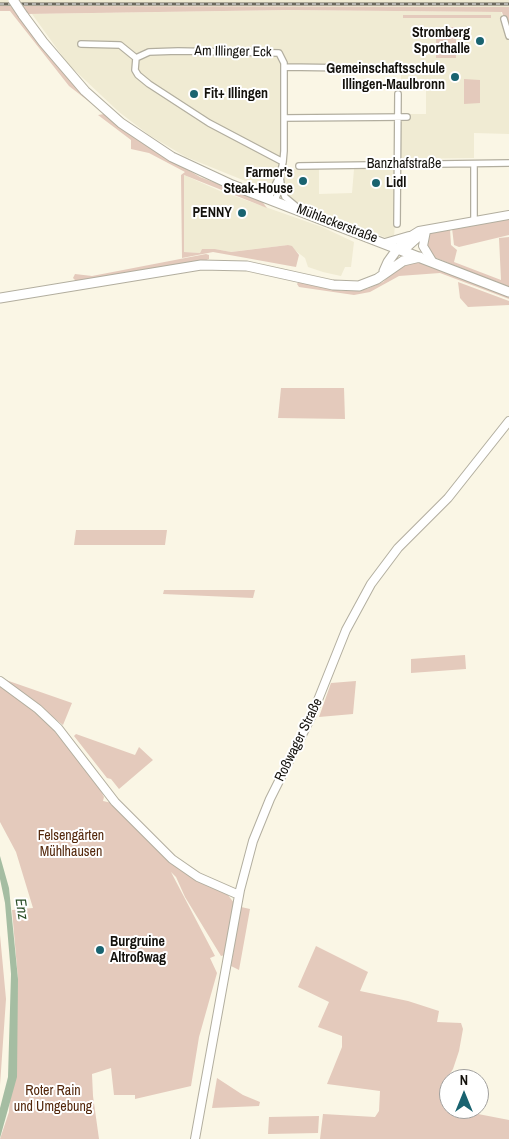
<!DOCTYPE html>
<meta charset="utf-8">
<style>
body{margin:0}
#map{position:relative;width:509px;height:1139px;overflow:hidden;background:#faf6e5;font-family:"Archivo Narrow",sans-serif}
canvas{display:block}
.north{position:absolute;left:439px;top:1069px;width:50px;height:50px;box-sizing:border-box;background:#fff;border:1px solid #a1a09e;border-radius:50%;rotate:0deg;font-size:14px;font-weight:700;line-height:20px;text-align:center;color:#14120d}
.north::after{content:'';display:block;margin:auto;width:18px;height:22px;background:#196370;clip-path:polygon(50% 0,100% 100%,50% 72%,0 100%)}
</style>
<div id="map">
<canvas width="509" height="1139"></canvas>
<div class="north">N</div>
</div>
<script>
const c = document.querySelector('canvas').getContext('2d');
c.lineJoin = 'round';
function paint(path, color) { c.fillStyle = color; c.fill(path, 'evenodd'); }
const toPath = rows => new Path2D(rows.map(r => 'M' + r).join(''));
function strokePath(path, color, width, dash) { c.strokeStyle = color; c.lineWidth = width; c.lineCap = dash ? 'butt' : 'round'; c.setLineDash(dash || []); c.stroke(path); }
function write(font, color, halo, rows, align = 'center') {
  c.font = font + ' "Archivo Narrow",sans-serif'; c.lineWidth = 4; c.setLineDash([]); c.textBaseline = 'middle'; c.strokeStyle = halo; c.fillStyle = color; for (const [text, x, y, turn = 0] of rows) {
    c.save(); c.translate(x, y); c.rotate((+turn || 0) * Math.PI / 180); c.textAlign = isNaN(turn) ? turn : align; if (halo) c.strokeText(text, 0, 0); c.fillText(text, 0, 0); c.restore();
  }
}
const built = toPath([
 [0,0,509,0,509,7,0,6],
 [288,10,501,12,509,40,509,134,474,133,474,158,400,159,401,114,426,114,426,88,401,88,401,66,364,66,361,70,287,67,287,169,319,169,319,194,352,193,354,169,395,169,395,223,394,238,389,239,186,157,149,135,119,112,68,64,32,14],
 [184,175,220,191,322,227,354,242,351,267,345,267,341,276,323,272,308,267,305,258,288,245,230,252,215,249,202,249,200,253,184,252]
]);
const green = toPath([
 [0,6,12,6,65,74,101,111,69,86,10,11,0,11],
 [23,6,509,7,509,34,502,12,288,10,27,14],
 [403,15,491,15,491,18,403,18],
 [436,27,456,27,456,58,436,58],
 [464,79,480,80,480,103,464,104],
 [104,114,171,160,200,177,261,200,267,208,184,175,184,252,200,253,202,249,215,249,231,252,288,245,292,246,299,255,296,267,213,252,182,258,181,175,185,172,149,153,131,149,131,140,98,115],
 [509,219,509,235,459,247,454,245,452,228],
 [450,229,451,245,457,250,454,262,501,280,499,238,509,237,509,288,434,257,426,248,428,235,437,230],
 [206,254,209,255,209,259,204,261,77,282,73,278,75,274,92,276],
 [415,260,509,296,509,299,440,273,399,276,370,292,354,295,299,287,297,284,299,281,342,291,367,289,383,282,402,264],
 [458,282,509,301,509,305,468,307,460,298],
 [281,388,344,388,345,419,278,418],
 [76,530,167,530,165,545,74,545],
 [164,590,255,590,253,598,163,594],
 [465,655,466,669,411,673,411,659],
 [3,679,72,703,63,725],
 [356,681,353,714,319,717,331,683],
 [0,684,41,716,56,730,55,733,57,731,98,785,104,797,103,801,112,803,173,864,200,882,228,895,234,903,225,955,221,956,185,897,176,877,171,872,215,956,210,958,217,973,199,1037,191,1086,135,1099,135,1095,114,1095,111,1068,92,1074,93,1096,99,1139,0,1139,9,1112,18,979,12,910,33,908,16,852,0,822],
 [76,734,135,755,139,747,153,760,119,789,111,779,107,778,74,736],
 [241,907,250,909,239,970,231,966],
 [0,935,6,999,0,1085],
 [316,946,368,972,360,991,408,1001,439,1011,437,1022,461,1023,463,1029,459,1051,453,1069,444,1083,449,1090,449,1109,471,1109,478,1114,509,1120,509,1139,320,1139,323,1114,375,1117,379,1111,380,1091,327,1084,342,1047,342,1036,318,1027,329,1002,298,987],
 [217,1078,243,1095,260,1102,259,1106,212,1108],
 [319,1116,318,1133,268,1134,269,1117]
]);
const water = toPath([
 [0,856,9,888,18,979,17,1077,0,1138,0,1108,8,1077,11,974,5,903,0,879]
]);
const street = toPath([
 [504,19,509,36],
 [81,44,120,45,136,58],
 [284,67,352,68,361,70],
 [284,118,407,117],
 [474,164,474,222],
 [299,166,509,163],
 [281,186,285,197,297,207],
 [269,198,280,175],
 [275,201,281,184,280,175,283,162,284,151,284,63,279,53,178,51,149,52,136,58,135,70,138,75,149,84,209,123,283,162],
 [397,224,398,94]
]);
const secondary = toPath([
 [426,231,423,246,432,261],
 [385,243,409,236],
 [398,248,411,236,419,231,509,215],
 [404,250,424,232],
 [0,681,38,709,58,728,115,802,172,859,198,877,239,895],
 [195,1139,240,890,253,841,270,799,312,715,346,630,371,584,398,548,448,498,509,421]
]);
const primary = toPath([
 [23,15,43,42,85,91,121,123,172,157,232,185,509,292],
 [384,271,388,262,398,248],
 [0,298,201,265,247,266,333,285,359,286,377,279,403,261,420,257]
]);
const rail = toPath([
 [0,4,509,4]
]);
const primaryBridge = toPath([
 [13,0,23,15]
]);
const markers = [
 [480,41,5,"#196370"],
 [455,77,5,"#196370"],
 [194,94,5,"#196370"],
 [303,181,5,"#196370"],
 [376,183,5,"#196370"],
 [242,213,5,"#196370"],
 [100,950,5,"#196370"]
];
const poiNames = [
 ["Stromberg",470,33],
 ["Sporthalle",470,49],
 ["Gemeinschaftsschule",445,69],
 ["Illingen-Maulbronn",445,85],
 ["Fit+ Illingen",204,94,"left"],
 ["Farmer's",293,173],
 ["Steak-House",293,189],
 ["Lidl",386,183,"left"],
 ["PENNY",232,213],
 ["Burgruine",110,942,"left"],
 ["Altroßwag",110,958,"left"]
];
const streetNames = [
 ["Am Illinger Eck",233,52,1],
 ["Banzhafstraße",404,164],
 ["Mühlackerstraße",337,224,21],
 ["Roßwager Straße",299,740,-64]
];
const parkNames = [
 ["Felsengärten",71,836],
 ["Mühlhausen",71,852],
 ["Roter Rain",53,1091],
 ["und Umgebung",53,1107]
];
const waterNames = [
 ["Enz",21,909,82]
];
paint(built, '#f0ebd3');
paint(green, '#e4cabc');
paint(water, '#a5bda2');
strokePath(street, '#b2ae9f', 8);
strokePath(secondary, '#b2ae9f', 10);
strokePath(primary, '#b2ae9f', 11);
strokePath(street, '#fff', 5.5);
strokePath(secondary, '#fff', 8);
strokePath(primary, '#fff', 9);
strokePath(rail, '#6b685e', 3);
strokePath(rail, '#fff', 1, [4]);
strokePath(primaryBridge, '#b2ae9f', 11, []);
strokePath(primaryBridge, '#fff', 9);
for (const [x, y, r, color] of markers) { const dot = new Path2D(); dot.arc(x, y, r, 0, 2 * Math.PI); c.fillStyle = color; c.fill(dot); strokePath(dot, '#fff', 2); }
write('bold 14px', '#14120d', '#fff', poiNames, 'right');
write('14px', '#14120d', '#fff', streetNames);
write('14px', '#53270b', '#fff', parkNames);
write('italic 15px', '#2b4f28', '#fff', waterNames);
</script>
